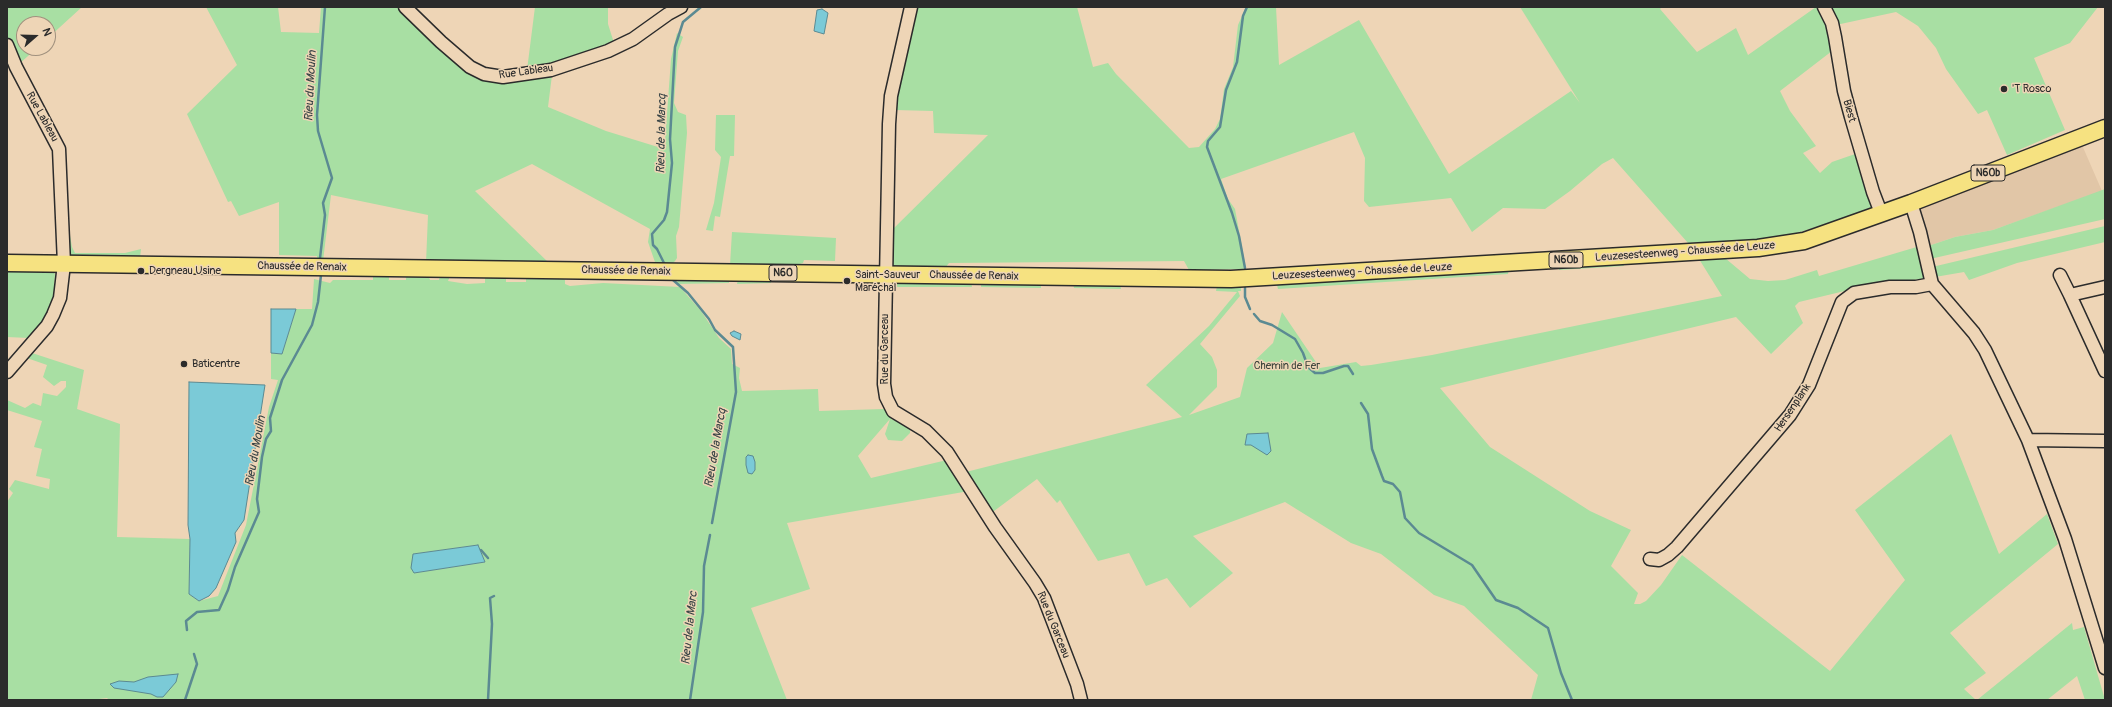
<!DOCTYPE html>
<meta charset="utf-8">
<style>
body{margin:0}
#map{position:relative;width:2112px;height:707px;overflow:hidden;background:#eed5b6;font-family:Pangolin,sans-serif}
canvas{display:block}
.frame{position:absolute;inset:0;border:8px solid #2b2b2b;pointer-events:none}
.north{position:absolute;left:16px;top:16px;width:40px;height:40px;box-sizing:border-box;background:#eed5b6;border:1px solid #a0917e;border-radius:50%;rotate:70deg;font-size:11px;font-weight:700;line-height:16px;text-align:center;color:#2b2b2b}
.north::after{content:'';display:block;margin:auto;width:14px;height:18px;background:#2b2b2b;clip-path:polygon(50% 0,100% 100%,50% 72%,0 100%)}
</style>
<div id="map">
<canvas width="2112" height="707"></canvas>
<div class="frame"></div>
<div class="north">N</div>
</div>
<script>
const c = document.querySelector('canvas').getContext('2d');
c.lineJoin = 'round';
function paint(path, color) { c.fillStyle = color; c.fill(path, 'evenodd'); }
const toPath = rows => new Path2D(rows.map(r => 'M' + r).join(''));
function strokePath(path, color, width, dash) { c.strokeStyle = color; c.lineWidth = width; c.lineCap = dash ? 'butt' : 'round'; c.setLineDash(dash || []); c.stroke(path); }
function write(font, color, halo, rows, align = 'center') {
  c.font = font + ' Pangolin,sans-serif'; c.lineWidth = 3; c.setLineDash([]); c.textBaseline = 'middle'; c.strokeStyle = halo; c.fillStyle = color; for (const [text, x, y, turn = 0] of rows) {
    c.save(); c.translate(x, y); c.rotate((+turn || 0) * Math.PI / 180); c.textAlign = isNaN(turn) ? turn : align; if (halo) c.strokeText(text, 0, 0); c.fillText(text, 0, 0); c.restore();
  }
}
const built = toPath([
 [2082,145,2102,191,1993,230,1955,237,1928,246,1918,209,1920,207]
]);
const green = toPath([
 [7,7,82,7,48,38,48,24,24,24,24,48,37,48,19,64,7,39],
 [206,7,278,7,281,32,319,33,321,7,399,7,470,69,552,75,548,107,606,131,658,147,663,145,665,141,671,59,677,33,683,37,678,51,674,103,678,112,686,115,687,133,679,227,676,236,677,258,675,261,671,265,656,265,648,242,650,229,532,164,475,191,550,264,426,263,428,215,331,195,323,261,317,261,317,256,279,255,279,202,239,216,231,201,228,202,187,114,237,65],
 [535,7,608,7,608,24,614,43,527,70],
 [913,7,1077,7,1093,67,1108,63,1116,74,1189,148,1199,147,1215,129,1220,119,1224,89,1233,67,1238,25,1246,7,1276,7,1279,65,1359,20,1449,174,1571,91,1580,103,1520,7,1662,7,1660,9,1697,52,1736,28,1748,55,1816,7,1820,7,1828,18,1832,51,1780,91,1790,111,1816,146,1803,153,1820,173,1832,162,1858,153,1874,208,1782,238,1688,243,1613,158,1602,164,1570,191,1545,209,1503,208,1472,232,1451,198,1369,207,1364,201,1365,158,1354,132,1221,179,1228,199,1235,209,1246,269,1189,270,1184,261,949,263,945,268,892,267,890,232,988,135,934,133,933,111,895,110],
 [1831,7,2098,7,2070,43,2034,58,2065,130,2007,155,1987,110,1978,114,1946,69,1936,48,1918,26,1896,12,1836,25],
 [716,115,735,115,734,156,730,156,720,217,715,216,713,231,706,230,714,203,721,157,715,150],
 [2105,189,2105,219,1930,259,1928,246,1955,237,1993,230],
 [67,218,72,247,75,253,125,253,141,249,140,258,73,257,67,250],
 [2105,226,2105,242,2017,263,1969,280,1964,272,1935,277,1932,267],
 [732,232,836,238,835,261,804,260,803,263,793,266,730,265],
 [1920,246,1927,278,1857,288,1799,302,1795,306,1803,323,1771,354,1736,317,1440,388,1490,447,1590,511,1631,530,1611,566,1638,593,1634,604,1640,604,1646,601,1661,585,1682,555,1830,671,1905,580,1855,510,1951,434,1999,554,2047,514,2058,544,1950,633,1986,673,1964,689,1976,700,1531,700,1538,675,1464,606,1434,595,1381,554,1351,543,1285,502,1193,536,1233,573,1190,608,1167,578,1146,586,1129,553,1098,561,1060,500,1057,503,1037,479,990,514,966,472,1182,417,1146,385,1209,326,1237,292,1216,291,1217,286,1241,288,1241,291,1238,291,1240,296,1200,344,1212,357,1217,370,1217,387,1189,415,1240,397,1247,368,1273,343,1282,312,1320,368,1356,362,1361,366,1371,365,1432,355,1722,296,1699,259,1725,258,1750,279,1768,281,1785,280,1817,270,1819,276],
 [1623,262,1624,266,1559,270,1559,266],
 [1509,269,1508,274,1278,289,1277,285],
 [7,272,53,272,55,274,54,289,59,291,53,312,29,338,7,337],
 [373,275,389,275,389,280,406,280,406,275,425,275,429,277,430,280,439,280,440,275,450,276,448,281,467,284,485,283,485,277,506,277,506,282,526,282,526,277,562,277,565,280,565,284,570,286,603,283,680,287,701,311,719,338,731,349,732,364,740,368,739,378,742,391,818,389,819,411,884,409,893,416,891,419,907,425,910,428,910,433,902,441,888,440,885,434,890,419,858,456,871,478,947,460,969,491,787,523,810,589,751,608,787,700,109,700,107,698,91,700,7,700,7,502,13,493,9,489,15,480,49,489,50,479,36,476,42,449,34,447,42,421,7,410,7,400,25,408,33,403,41,406,43,393,57,396,66,387,66,381,61,381,54,386,43,377,47,365,24,357,29,352,84,370,77,409,120,424,117,537,190,539,189,594,199,601,218,596,246,525,269,407,278,380,271,379,271,353,282,354,296,309,312,309,314,279,330,283,333,280,373,280],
 [478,545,485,562,414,573,413,554],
 [678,278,729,279,729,283,677,284],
 [738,279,771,281,771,283,737,284],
 [893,282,971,282,972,287,895,287,891,291,890,285],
 [1041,283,1041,288,981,287,981,284],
 [1073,284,1120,284,1121,289,1074,288],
 [2072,623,2073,630,2084,627,2105,700,2085,700,2077,676,2047,700,1977,700]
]);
const water = toPath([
 [822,9,828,13,824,34,814,31,817,10,822,9],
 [271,309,296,309,282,354,271,353,271,309],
 [734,331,741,334,740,340,732,336,730,333,734,331],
 [189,382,265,385,244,520,235,533,236,542,216,588,209,596,199,601,189,594,190,539,188,525,189,382],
 [1268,433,1271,451,1267,455,1251,445,1245,445,1247,434,1268,433],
 [748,455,753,456,755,462,755,470,752,474,748,473,746,465,746,457,748,455],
 [478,545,485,562,414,573,411,568,413,554,478,545],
 [178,674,176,682,163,697,157,697,151,694,114,688,110,684,119,681,134,682,148,677,178,674]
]);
const stream = toPath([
 [320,258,325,215,323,203,332,178,318,131,317,115,325,7],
 [664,263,657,249,653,245,652,234,664,220,667,212,672,163,670,139,675,47,683,22,701,7],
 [1245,268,1239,236,1232,213,1207,147,1208,141,1220,127,1226,90,1237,62,1243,16,1247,7],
 [673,280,688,293,709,319,715,330,733,347,736,392,712,523],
 [1245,288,1245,297,1250,309],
 [1254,314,1260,321,1272,325,1295,339,1303,353,1308,367,1315,373,1323,373,1344,366,1348,366,1353,374],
 [1361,403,1368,414,1372,449,1382,476,1384,481,1393,484,1400,492,1405,518,1419,533,1472,565,1496,600,1518,608,1548,628,1561,673,1572,700],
 [481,550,488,558],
 [187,630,186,621,197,612,219,610,228,590,235,567,259,512,257,499,262,457,266,439,271,431,270,418,282,380,312,325,318,302,321,275],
 [185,700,197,664,194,654],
 [488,700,492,624,490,598,494,596],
 [690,700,703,612,704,566,710,535]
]);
const minor = toPath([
 [405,7,441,42,470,67,484,74,503,77,551,70,608,51,633,39,668,14,681,7],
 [911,7,891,96,889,124,884,384,886,397,893,411,926,431,947,452,995,527,1035,583,1044,598,1077,684,1081,700],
 [1824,7,1832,23,1835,37,1844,91,1851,117,1873,192,1881,213],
 [7,45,16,67,59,149,64,264,60,298,53,315,47,326,7,372],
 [1911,203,1920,232,1932,284,1974,333,1985,350,2028,440,2065,539,2105,668],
 [2060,275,2070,295,2105,287],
 [2070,295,2105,371],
 [2028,440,2105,441],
 [1650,559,1659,560,1668,555,1677,547,1790,415,1809,385,1842,302,1854,293,1890,287,1916,287,1932,284]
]);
const major = toPath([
 [7,263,1231,279,1758,248,1804,241,1911,203,2105,128]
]);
const markers = [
 [2004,89,4,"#2b2b2b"],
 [141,271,4,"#2b2b2b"],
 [847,281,4,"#2b2b2b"],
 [184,364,4,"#2b2b2b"]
];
const shields = [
 [1988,173,34],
 [1566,260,34],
 [783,273,28]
];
const shieldNames = [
 ["N60b",1988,173],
 ["N60b",1566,260],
 ["N60",783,273]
];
const streetNames = [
 ["Rue Lableau",526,72,-8],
 ["Biest",1849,111,75],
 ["Rue Lableau",42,117,61],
 ["Leuzesesteenweg - Chaussée de Leuze",1685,252,-4],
 ["Chaussée de Renaix",302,267,1],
 ["Chaussée de Renaix",626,271,1],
 ["Leuzesesteenweg - Chaussée de Leuze",1362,272,-3],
 ["Chaussée de Renaix",974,276,1],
 ["Rue du Garceau",885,349,-90],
 ["Hersenplank",1793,408,-56],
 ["Rue du Garceau",1053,625,68]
];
const poiNames = [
 ["'T Rosco",2012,89],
 ["Dergneau Usine",149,271],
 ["Saint-Sauveur",855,275],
 ["Maréchal",855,288],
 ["Baticentre",192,364]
];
const parkNames = [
 ["Chemin de Fer",1287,366]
];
const waterNames = [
 ["Rieu du Moulin",311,86,-87],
 ["Rieu de la Marcq",662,134,-89],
 ["Rieu de la Marcq",716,448,-80],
 ["Rieu du Moulin",256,451,-80],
 ["Rieu de la Marc",690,628,-84]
];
paint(built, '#e1c6a7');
paint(green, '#a8dfa3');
paint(water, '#7bcad7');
strokePath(water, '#5b8a92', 1);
strokePath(stream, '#5b8a92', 2.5);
strokePath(minor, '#2b2b2b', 15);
strokePath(major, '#2b2b2b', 19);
strokePath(minor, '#eed5b6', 12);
strokePath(major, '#f6e281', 16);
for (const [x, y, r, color] of markers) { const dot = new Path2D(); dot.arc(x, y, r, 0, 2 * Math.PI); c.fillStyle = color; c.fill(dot); strokePath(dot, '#eed5b6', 1.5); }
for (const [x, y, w] of shields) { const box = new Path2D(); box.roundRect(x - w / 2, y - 8, w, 16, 3); c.fillStyle = '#eed5b6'; c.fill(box); strokePath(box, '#2b2b2b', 1); }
write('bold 10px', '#2b2b2b', null, shieldNames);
write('11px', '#2b2b2b', '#eed5b6', streetNames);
write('11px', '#2b2b2b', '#eed5b6', poiNames, 'left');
write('11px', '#3e463d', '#eed5b6', parkNames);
write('italic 12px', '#374345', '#eed5b6', waterNames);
</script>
